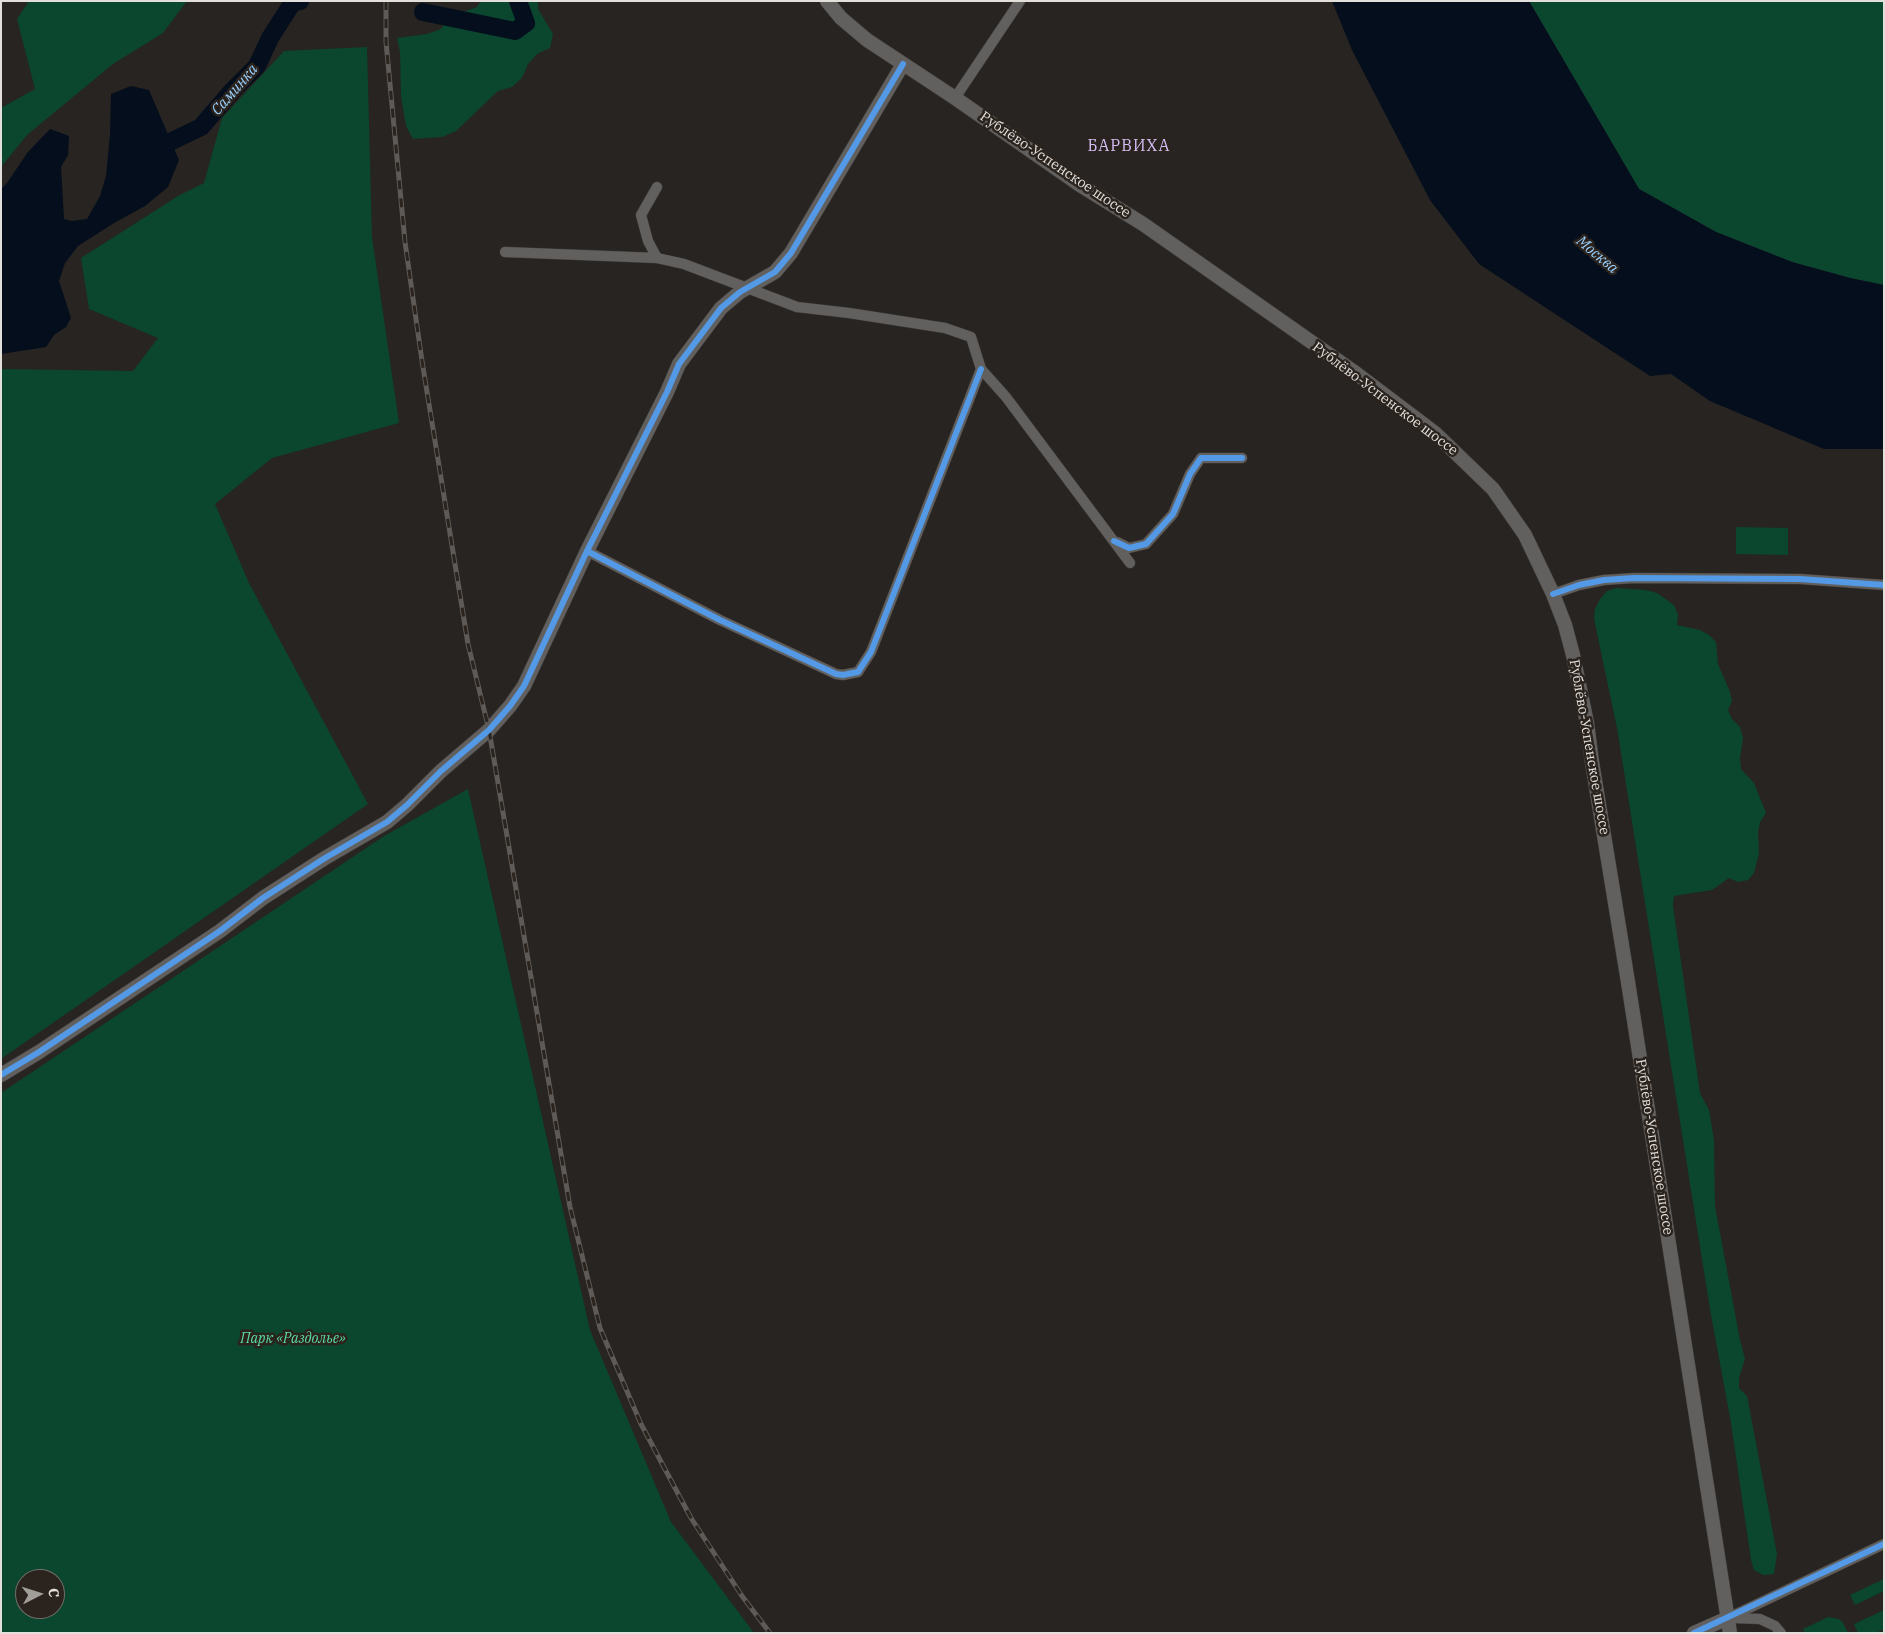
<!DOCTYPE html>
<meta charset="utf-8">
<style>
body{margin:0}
#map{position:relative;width:1885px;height:1634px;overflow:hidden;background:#272421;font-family:"IBM Plex Serif",serif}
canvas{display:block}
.frame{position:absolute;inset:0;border:2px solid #e3dfdb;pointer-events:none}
.north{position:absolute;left:15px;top:1569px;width:50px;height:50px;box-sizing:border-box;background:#2a231e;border:1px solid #746e6a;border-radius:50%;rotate:85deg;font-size:14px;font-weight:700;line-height:20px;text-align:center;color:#e3dfdb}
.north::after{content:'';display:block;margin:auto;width:18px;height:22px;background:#a19e9a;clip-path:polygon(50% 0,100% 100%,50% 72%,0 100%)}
</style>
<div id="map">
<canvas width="1885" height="1634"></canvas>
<div class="frame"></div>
<div class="north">С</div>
</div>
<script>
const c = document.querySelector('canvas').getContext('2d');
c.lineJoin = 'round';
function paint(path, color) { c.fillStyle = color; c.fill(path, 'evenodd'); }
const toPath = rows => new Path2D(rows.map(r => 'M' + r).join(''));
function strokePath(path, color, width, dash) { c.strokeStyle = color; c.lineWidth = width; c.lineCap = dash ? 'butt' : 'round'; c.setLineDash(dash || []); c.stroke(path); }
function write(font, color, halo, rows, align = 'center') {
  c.font = font + ' "IBM Plex Serif",serif'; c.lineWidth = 5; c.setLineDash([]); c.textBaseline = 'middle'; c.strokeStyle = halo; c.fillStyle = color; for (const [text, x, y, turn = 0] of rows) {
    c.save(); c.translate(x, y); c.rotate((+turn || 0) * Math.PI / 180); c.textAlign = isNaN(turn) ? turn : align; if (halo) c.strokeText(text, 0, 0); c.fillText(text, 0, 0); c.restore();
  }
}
const green = toPath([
 [29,1,187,1,163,33,113,64,27,135,1,167,1,108,35,89,17,19],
 [481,1,538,1,538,9,553,34,550,48,537,54,528,64,522,78,512,87,498,91,456,131,442,137,413,139,406,126,401,97,400,52,397,38,427,34,441,29,449,17,477,7],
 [1529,1,1884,1,1884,285,1850,278,1792,262,1716,232,1639,189],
 [367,47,372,237,399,423,272,458,215,504,249,583,368,804,1,1059,1,369,133,371,158,338,89,309,81,258,178,196,204,183,222,118,284,51],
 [1736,527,1788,528,1788,555,1736,554],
 [1616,588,1646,590,1657,593,1674,605,1678,615,1677,625,1700,630,1709,635,1716,642,1718,664,1730,692,1732,701,1728,710,1732,719,1740,727,1743,738,1740,758,1741,769,1754,783,1766,813,1760,822,1758,832,1759,853,1754,873,1748,880,1738,882,1729,878,1712,890,1674,896,1673,906,1700,1093,1709,1110,1714,1140,1715,1206,1740,1340,1745,1359,1739,1378,1739,1388,1747,1396,1749,1406,1777,1554,1774,1574,1763,1575,1754,1570,1751,1560,1731,1423,1711,1315,1617,728,1594,619,1595,609,1600,599,1607,591],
 [468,789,590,1330,671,1522,754,1633,1,1633,1,1093,384,836],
 [25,1579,55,1579,55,1609,25,1609],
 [1884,1579,1884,1591,1855,1605,1850,1595],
 [1884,1610,1884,1629,1876,1633,1858,1633,1854,1624],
 [1828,1617,1839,1619,1843,1623,1848,1633,1805,1633,1803,1629]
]);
const water = toPath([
 [1332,1,1529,1,1639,189,1716,232,1792,262,1850,278,1884,285,1884,449,1824,449,1710,401,1671,374,1650,376,1479,264,1430,200,1352,50],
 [131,86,149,90,179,160,168,187,145,206,114,223,78,246,65,263,59,281,71,318,66,327,54,335,46,347,1,354,1,189,7,183,28,152,50,129,69,136,68,155,61,167,64,219,72,221,87,219,100,196,106,176,110,135,111,94]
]);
const river = toPath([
 [423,12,515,31,526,23,518,1],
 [172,141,201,127,233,90,257,66,270,38,293,2,300,1]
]);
const street = toPath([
 [955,98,1020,1],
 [657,187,641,215,648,241,657,258,684,264,797,307,849,313,945,328,971,337,981,369,1006,397,1130,563],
 [505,252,657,258],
 [1117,542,1129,548,1146,544,1173,514,1190,474,1201,458,1242,458],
 [587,551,720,620,836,674,843,675,858,672,871,652,981,369],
 [1553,594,1579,585,1604,580,1634,578,1800,579,1884,585],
 [1728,1618,1884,1544],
 [1732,1618,1760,1619,1775,1626,1781,1633]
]);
const secondary = toPath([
 [827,1,841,18,867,40,955,98,1080,185,1143,224,1357,374,1435,433,1493,489,1525,535,1553,594,1565,625,1573,655,1587,723,1592,762,1628,982,1730,1633],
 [1,1075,39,1052,220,931,263,898,325,858,387,822,407,805,441,771,489,730,510,706,524,686,587,551,667,392,679,364,721,308,740,292,775,272,791,253,903,64],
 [1694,1633,1728,1618]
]);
const rail = toPath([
 [386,1,386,42,405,242,422,361,468,644,489,730,570,1207,600,1328,641,1424,691,1518,742,1596,770,1633]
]);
const cycleway = toPath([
 [1114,541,1129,548,1146,544,1173,514,1190,474,1201,458,1242,458],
 [587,551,720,620,836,674,843,675,858,672,871,652,981,369],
 [1553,594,1579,585,1604,580,1634,578,1800,579,1884,585],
 [1,1075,39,1052,220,931,263,898,325,858,387,822,407,805,441,771,489,730,510,706,524,686,587,551,667,392,679,364,721,308,740,292,775,272,791,253,903,64],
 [1694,1633,1884,1544]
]);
const streetNames = [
 ["Рублёво-Успенское шоссе",1055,165,34],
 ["Рублёво-Успенское шоссе",1385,399,37],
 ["Рублёво-Успенское шоссе",1589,747,80],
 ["Рублёво-Успенское шоссе",1654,1147,81]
];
const parkNames = [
 ["Парк «Раздолье»",293,1339]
];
const waterNames = [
 ["Саминка",235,90,-49],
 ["Москва",1597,255,40]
];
const quarterNames = [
 ["БАРВИХА",1129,146]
];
paint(green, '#0b462f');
paint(water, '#040e1c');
strokePath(river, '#040e1c', 18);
strokePath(street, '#423f3d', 11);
strokePath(secondary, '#423f3d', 15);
strokePath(street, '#62605e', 10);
strokePath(secondary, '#62605e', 14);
strokePath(rail, '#5d5a57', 5);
strokePath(rail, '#2a231e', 3, [9]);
strokePath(cycleway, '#5399e6', 6);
write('14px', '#e3dfdb', '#2a231e', streetNames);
write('italic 14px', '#5cdda2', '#2a231e', parkNames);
write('italic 15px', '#9ad1fe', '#2a231e', waterNames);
c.letterSpacing = '1px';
write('16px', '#d4bef5', '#2a231e', quarterNames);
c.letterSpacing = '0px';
</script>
